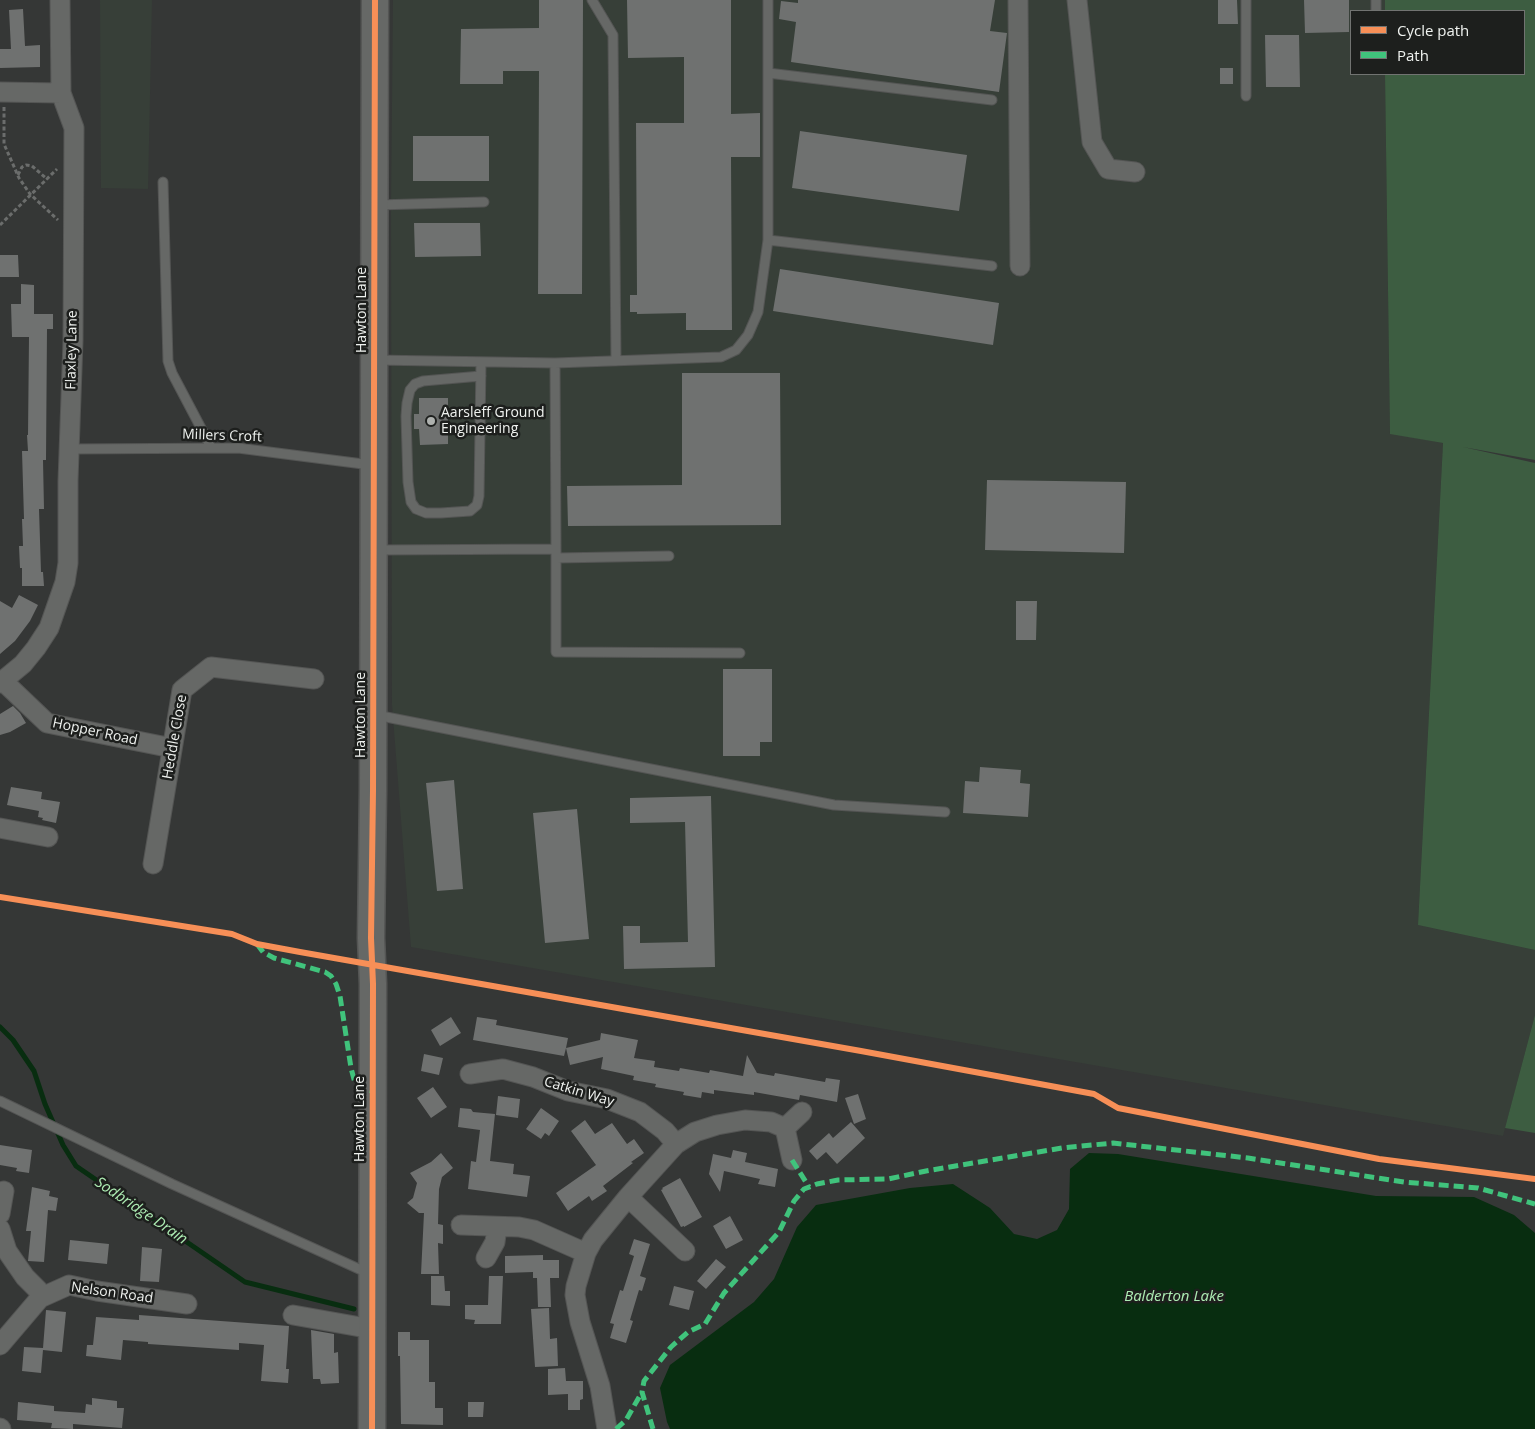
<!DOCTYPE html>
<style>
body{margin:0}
#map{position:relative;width:1535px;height:1429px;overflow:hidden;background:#353736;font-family:"Open Sans",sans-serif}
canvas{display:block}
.legend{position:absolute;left:1350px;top:10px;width:175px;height:65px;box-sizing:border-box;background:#1d1f1d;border:1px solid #717371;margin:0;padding:6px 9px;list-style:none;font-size:15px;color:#eff2ef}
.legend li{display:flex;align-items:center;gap:10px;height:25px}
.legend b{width:25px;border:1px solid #717371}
</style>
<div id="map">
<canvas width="1535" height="1429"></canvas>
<ul class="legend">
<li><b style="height:6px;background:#f78f57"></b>Cycle path</li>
<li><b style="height:6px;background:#40c37c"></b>Path</li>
</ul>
</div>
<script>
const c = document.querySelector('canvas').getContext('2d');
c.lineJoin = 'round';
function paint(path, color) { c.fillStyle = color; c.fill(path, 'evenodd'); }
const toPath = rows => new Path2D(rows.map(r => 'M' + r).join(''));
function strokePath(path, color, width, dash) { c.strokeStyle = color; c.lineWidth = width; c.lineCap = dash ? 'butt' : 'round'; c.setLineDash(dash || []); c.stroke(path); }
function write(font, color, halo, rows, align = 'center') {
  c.font = font + ' "Open Sans",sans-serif'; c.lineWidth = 5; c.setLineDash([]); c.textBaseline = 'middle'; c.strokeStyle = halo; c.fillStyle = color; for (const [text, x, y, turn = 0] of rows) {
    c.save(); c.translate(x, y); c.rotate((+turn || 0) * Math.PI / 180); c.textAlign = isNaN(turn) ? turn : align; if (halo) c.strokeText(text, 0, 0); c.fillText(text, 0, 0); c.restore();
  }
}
const built = toPath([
 [100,0,152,0,148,189,101,188],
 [393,0,1385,0,1385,11,1351,11,1351,74,1385,74,1390,433,1443,443,1418,925,1535,950,1535,1015,1503,1136,411,947,392,705,391,205]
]);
const green = toPath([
 [1385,0,1535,0,1535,460,1463,447,1535,463,1535,950,1418,925,1443,443,1390,434,1385,74,1524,74,1524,11,1385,11],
 [1535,1015,1535,1133,1505,1128]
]);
const water = toPath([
 [1089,1153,1118,1154,1376,1196,1474,1197,1514,1215,1535,1233,1535,1429,670,1429,667,1422,660,1388,670,1365,754,1302,774,1279,797,1227,816,1205,910,1188,953,1184,990,1208,1014,1234,1037,1239,1057,1230,1069,1209,1070,1169]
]);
const stream = toPath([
 [0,1027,13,1040,34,1071,45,1104,63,1145,76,1166,245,1282,354,1309]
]);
const building = toPath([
 [539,0,583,0,582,294,538,294,539,71,503,71,503,84,460,84,461,29,539,28],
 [627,0,731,0,731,114,760,113,760,157,731,157,732,330,686,330,686,313,637,314,637,312,630,312,630,295,637,295,636,123,684,123,684,57,628,58],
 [798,0,995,0,990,31,1007,33,999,92,791,62,796,22,779,19,781,1,798,3],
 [1218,0,1237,0,1238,24,1218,24],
 [1304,0,1349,0,1349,32,1305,33],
 [23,9,25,46,40,45,40,67,0,68,0,49,11,49,9,10],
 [1265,35,1299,35,1300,87,1266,87],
 [1220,68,1233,68,1233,84,1220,84],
 [800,131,967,155,959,211,792,188],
 [413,136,489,136,489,181,413,181],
 [414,223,480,223,481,256,415,257],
 [0,255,18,255,19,277,0,277],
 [780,269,999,303,993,345,773,311],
 [21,284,34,285,34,314,53,314,53,329,47,329,46,460,43,460,44,509,39,509,41,572,43,572,44,586,22,586,22,568,20,568,19,546,23,546,22,519,24,519,22,451,28,451,27,435,28,435,29,337,12,337,11,304,21,304],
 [682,373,780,373,781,525,568,526,567,486,682,485],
 [419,398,448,398,448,444,420,445,419,429,414,429,414,414,419,414],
 [987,480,1126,482,1124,553,985,550],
 [19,595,38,605,30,621,15,641,0,654,0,601,12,608],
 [1016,601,1037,601,1036,640,1016,640],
 [723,669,772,669,772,742,760,742,760,756,723,756],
 [13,706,20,713,26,723,10,732,0,735,0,714],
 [980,767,1021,770,1020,783,1030,784,1028,817,963,813,965,781,979,782],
 [454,780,463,889,437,891,426,783],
 [11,787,42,792,41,799,60,802,56,823,42,820,43,818,38,817,39,811,7,805],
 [711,796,715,967,624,969,623,926,640,926,640,943,688,942,685,822,630,823,630,798],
 [577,809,589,939,545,943,533,813],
 [451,1017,461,1033,440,1046,431,1030],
 [477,1017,497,1020,496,1025,568,1038,566,1048,600,1040,601,1033,638,1040,634,1058,655,1061,654,1067,679,1071,680,1068,709,1073,710,1070,743,1076,747,1055,757,1073,774,1076,775,1073,825,1082,826,1078,840,1080,837,1102,800,1095,799,1100,754,1092,754,1095,714,1090,714,1094,702,1092,701,1098,683,1095,684,1092,655,1087,656,1084,633,1080,634,1076,601,1069,603,1057,570,1065,566,1048,564,1056,473,1040],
 [424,1054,443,1058,439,1075,421,1071],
 [433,1087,447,1107,431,1118,417,1098],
 [858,1094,866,1119,854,1124,845,1098],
 [498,1096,520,1099,518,1118,496,1115],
 [460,1108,471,1109,473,1112,495,1114,490,1161,514,1164,513,1174,530,1176,527,1197,468,1189,471,1161,476,1162,480,1130,458,1127],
 [541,1108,559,1121,549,1136,545,1133,541,1139,526,1129],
 [585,1120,595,1134,612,1123,627,1144,634,1139,644,1153,631,1162,633,1163,603,1186,607,1191,592,1201,589,1196,568,1211,556,1193,596,1165,571,1131],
 [851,1122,865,1138,837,1164,826,1152,817,1160,809,1151,829,1133,833,1138],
 [0,1145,32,1150,29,1173,16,1171,17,1168,0,1165],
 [733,1150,747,1153,745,1162,778,1169,775,1187,758,1184,760,1179,724,1171,720,1192,709,1174,713,1154,731,1158],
 [441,1153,453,1168,442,1177,439,1189,438,1224,443,1225,443,1244,438,1243,439,1274,421,1274,424,1213,419,1213,407,1203,413,1198,417,1183,410,1173,431,1162],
 [680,1178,702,1217,684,1227,684,1226,681,1227,661,1190,663,1189,662,1188],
 [32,1187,50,1191,49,1196,58,1198,56,1211,48,1210,44,1262,28,1261,31,1231,26,1231],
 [730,1216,743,1240,726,1249,713,1226],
 [634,1239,650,1244,640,1276,646,1278,642,1291,639,1290,630,1320,633,1321,626,1343,610,1338,614,1324,610,1323,620,1290,623,1291,634,1256,629,1254],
 [70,1240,109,1244,107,1264,68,1260],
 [142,1247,162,1249,159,1282,140,1281],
 [543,1255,543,1260,559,1260,559,1278,550,1278,551,1307,538,1307,537,1278,533,1278,533,1272,505,1273,505,1256],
 [716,1259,726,1267,706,1289,697,1281],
 [431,1276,444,1276,445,1291,450,1291,450,1306,431,1305],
 [489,1276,503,1276,501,1324,474,1324,475,1320,465,1319,465,1305,488,1305],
 [674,1286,694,1291,689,1310,669,1305],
 [549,1308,550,1339,557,1338,558,1366,535,1367,531,1309],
 [46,1310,66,1312,62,1352,43,1350,41,1373,22,1371,24,1347,43,1348],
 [139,1315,289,1326,286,1369,289,1369,288,1383,261,1381,264,1345,239,1343,239,1350,148,1344,148,1342,123,1340,121,1360,86,1356,87,1345,93,1345,96,1317,139,1320],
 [311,1330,334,1334,334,1353,338,1352,339,1383,321,1384,320,1379,313,1379],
 [398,1332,410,1332,410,1340,429,1340,429,1382,435,1382,435,1408,443,1408,443,1425,401,1424,400,1356,398,1356],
 [565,1368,566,1381,583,1381,583,1399,580,1400,580,1410,568,1410,568,1394,548,1395,548,1369],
 [92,1398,117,1401,117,1408,124,1408,122,1428,73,1424,73,1429,51,1428,52,1423,17,1420,18,1402,54,1406,54,1411,85,1413,86,1404,92,1405],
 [468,1402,484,1402,483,1417,468,1417]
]);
const path = toPath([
 [4,107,4,144,19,178,30,194,58,220],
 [18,175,22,167,26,165,32,166,47,179],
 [0,225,57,169]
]);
const lane = toPath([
 [592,0,613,35,616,361],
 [1246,0,1246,96],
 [1376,0,1376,11],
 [768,73,992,100],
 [163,182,168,361,172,373,211,447],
 [377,205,484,202],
 [768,240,992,266],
 [375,360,555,363,721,357,736,350,748,335,758,312,768,240,768,0],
 [481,376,423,381,415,384,410,390,407,403,406,416,408,482,411,502,416,509,426,513,441,513,470,511,477,505,479,496,481,362],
 [69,449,238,448,371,465],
 [556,549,556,652,740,653],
 [377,550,556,549,555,363],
 [556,558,669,556],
 [376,715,834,805,945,812],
 [0,1101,172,1184,370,1274]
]);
const street = toPath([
 [1018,0,1020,266],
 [1077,0,1092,142,1108,169,1135,172],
 [0,92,61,93],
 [3,681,47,723,172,748],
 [0,683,23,664,36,648,49,628,65,582,68,563,68,481,73,341,74,128,61,93,60,0],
 [0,828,48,837],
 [153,864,182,690,211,667,314,679],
 [470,1074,503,1069,533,1077,568,1091,607,1099,640,1112,665,1131,676,1144],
 [792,1160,785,1128,802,1112],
 [628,1197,685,1251],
 [0,1214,4,1191],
 [461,1225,519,1227,534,1230,586,1253],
 [0,1229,7,1251,25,1277,38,1290,40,1298],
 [486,1258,495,1242,497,1227],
 [293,1315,372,1329],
 [0,1345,40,1298,69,1285,97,1291,187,1304],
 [0,1428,1,1429],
 [607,1429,600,1386,580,1322,575,1295,576,1286,586,1253,593,1240,628,1197,676,1144,695,1132,717,1125,745,1120,771,1122,785,1128]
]);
const secondary = toPath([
 [372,1429,373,984,371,938,373,791,375,0]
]);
const quiet = toPath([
 [257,944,263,952,274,958,325,972,331,976,336,984,340,996,351,1068,355,1083,361,1088,372,1091],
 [792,1160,809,1187],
 [616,1429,626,1420,642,1392],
 [653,1429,642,1392,644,1381,671,1347,688,1332,705,1324,724,1293,779,1232,794,1201,804,1189,817,1184,838,1180,888,1179,926,1171,1062,1148,1113,1143,1248,1158,1404,1182,1478,1188,1535,1204]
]);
const cycleway = toPath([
 [0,897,232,934,257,944,300,952,861,1051,1094,1094,1118,1108,1379,1159,1535,1179],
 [372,1429,373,984,371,938,373,791,375,0]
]);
const markers = [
 [431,421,5,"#aeb1ae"]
];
const streetNames = [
 ["Hawton Lane",362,310,-90],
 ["Flaxley Lane",72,350,-89],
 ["Millers Croft",222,436,2],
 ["Hawton Lane",361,715,-90],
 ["Hopper Road",95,732,12],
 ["Heddle Close",175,737,-80],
 ["Catkin Way",579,1092,17],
 ["Hawton Lane",360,1119,-90],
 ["Nelson Road",112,1293,8]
];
const poiNames = [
 ["Aarsleff Ground",441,413],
 ["Engineering",441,429]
];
const waterNames = [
 ["Sodbridge Drain",141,1211,34],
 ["Balderton Lake",1174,1297]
];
paint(built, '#373f38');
paint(green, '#3d5d41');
paint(water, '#082d10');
strokePath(stream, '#082d10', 5);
paint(building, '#6f7170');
strokePath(lane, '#545554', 11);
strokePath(street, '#545554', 21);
strokePath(secondary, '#545554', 29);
strokePath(path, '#6b6d6c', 3, [4, 2.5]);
strokePath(lane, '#666866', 9);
strokePath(street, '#666866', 19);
strokePath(secondary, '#666866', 26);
strokePath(quiet, '#40c37c', 5, [10, 5]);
strokePath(cycleway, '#f78f57', 6);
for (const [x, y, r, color] of markers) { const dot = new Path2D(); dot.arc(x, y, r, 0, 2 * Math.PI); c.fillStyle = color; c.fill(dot); strokePath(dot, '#1d1f1d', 2); }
write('14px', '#eff2ef', '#1d1f1d', streetNames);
write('14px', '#eff2ef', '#1d1f1d', poiNames, 'left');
write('italic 15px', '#adecb3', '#1d1f1d', waterNames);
</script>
